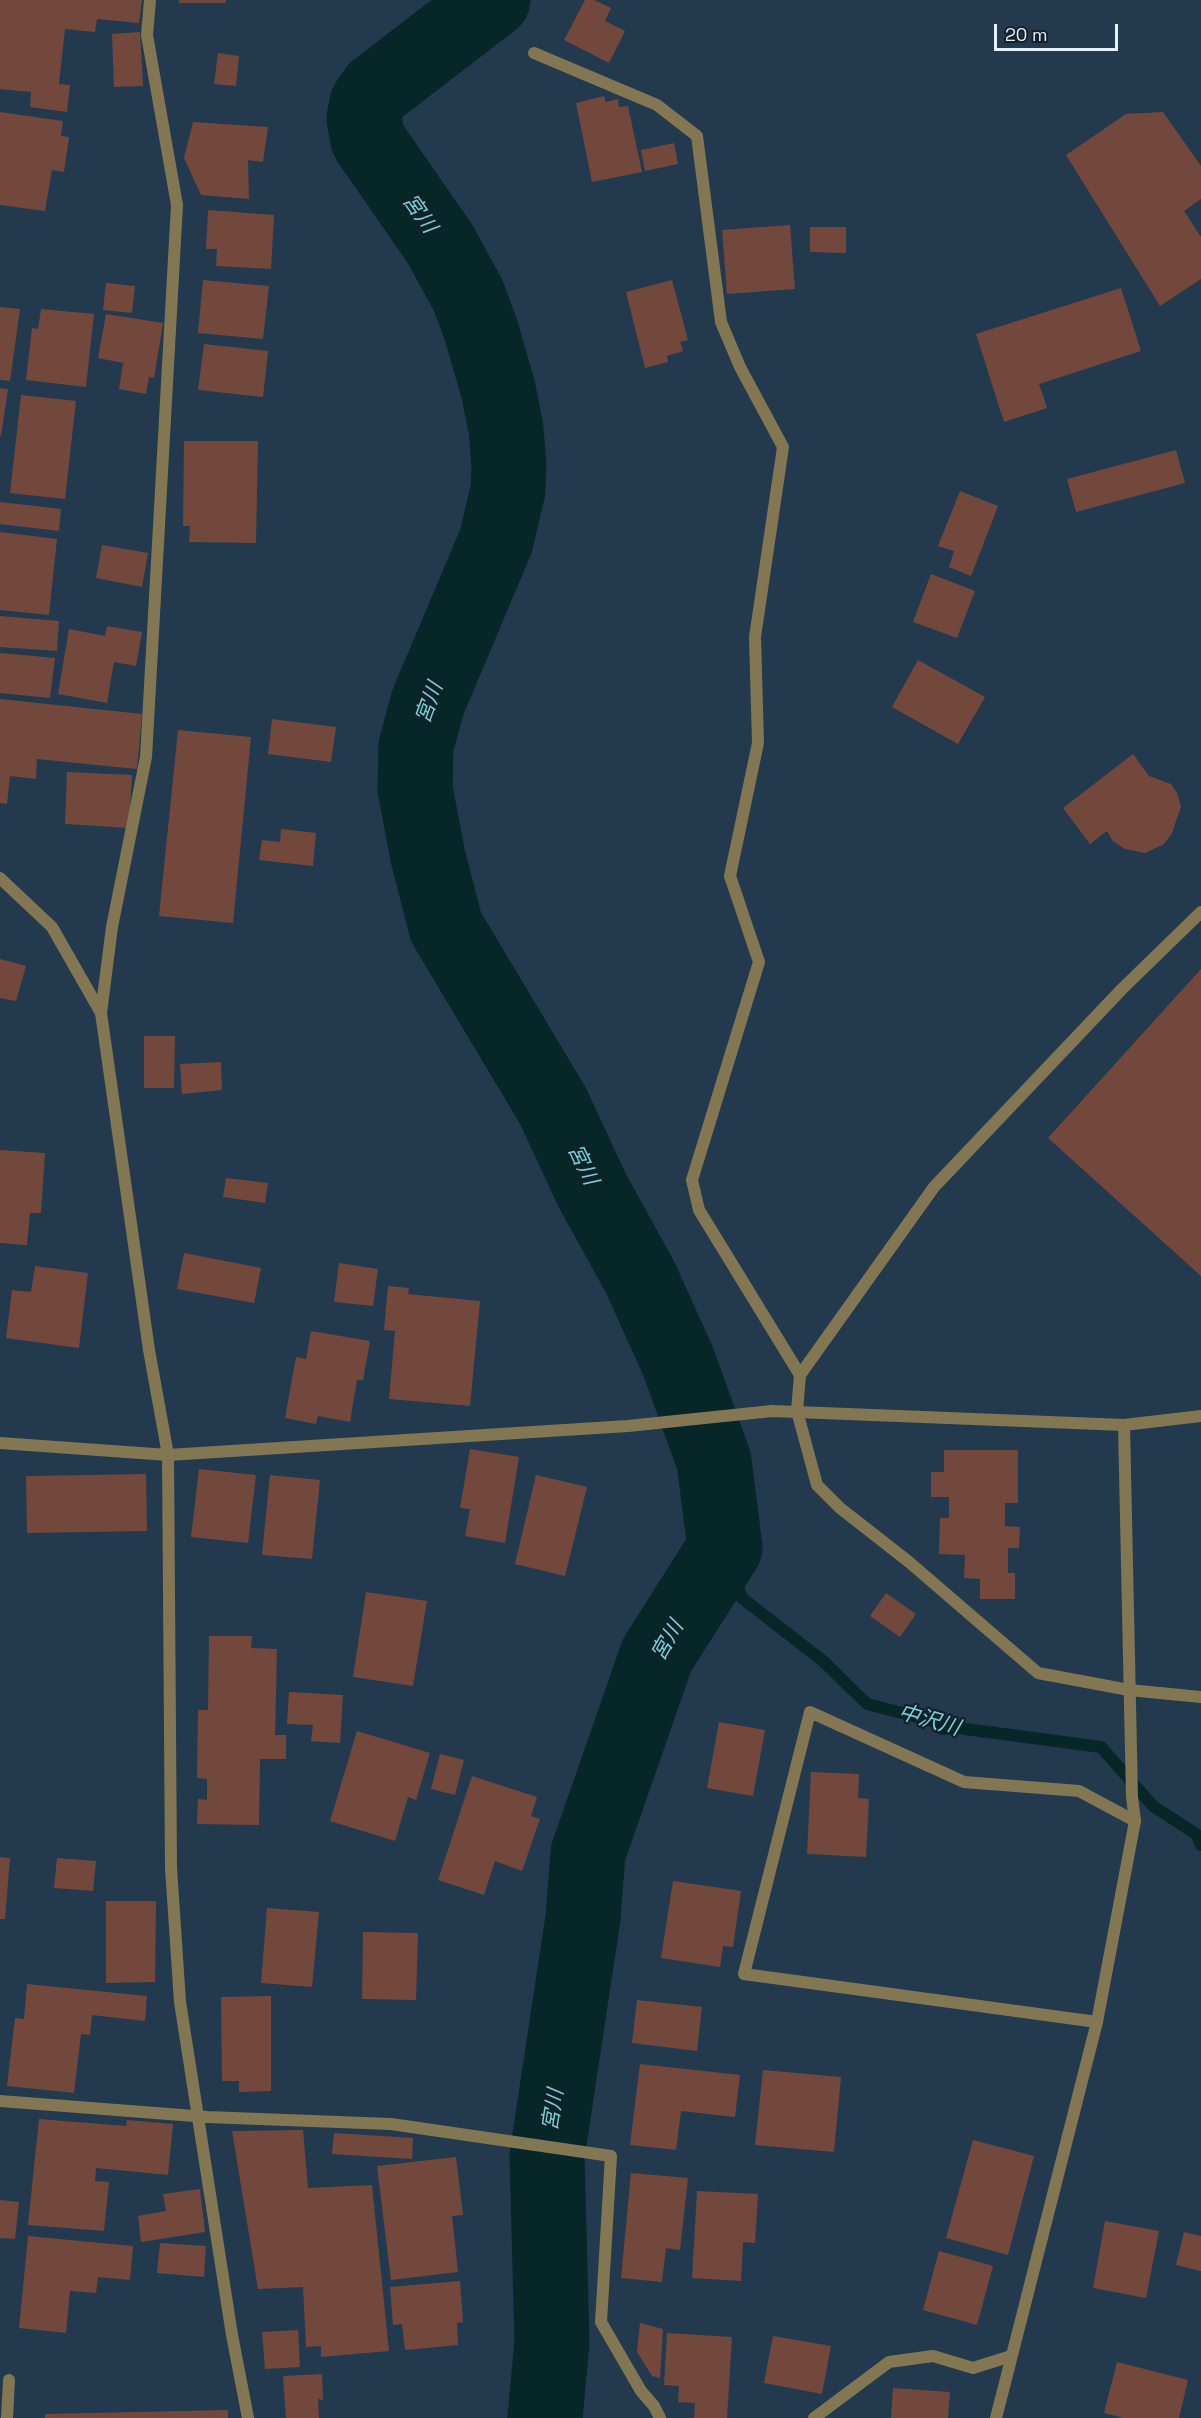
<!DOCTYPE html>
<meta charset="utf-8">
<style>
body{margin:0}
#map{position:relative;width:1201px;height:2418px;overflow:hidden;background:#233a4e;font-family:"Space Grotesk",sans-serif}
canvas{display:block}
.scale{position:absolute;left:994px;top:24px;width:124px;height:27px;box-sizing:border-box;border:3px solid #e3f1fe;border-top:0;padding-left:8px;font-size:18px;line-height:21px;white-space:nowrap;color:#e3f1fe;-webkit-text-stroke:4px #162029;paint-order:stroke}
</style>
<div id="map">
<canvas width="1201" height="2418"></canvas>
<div class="scale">20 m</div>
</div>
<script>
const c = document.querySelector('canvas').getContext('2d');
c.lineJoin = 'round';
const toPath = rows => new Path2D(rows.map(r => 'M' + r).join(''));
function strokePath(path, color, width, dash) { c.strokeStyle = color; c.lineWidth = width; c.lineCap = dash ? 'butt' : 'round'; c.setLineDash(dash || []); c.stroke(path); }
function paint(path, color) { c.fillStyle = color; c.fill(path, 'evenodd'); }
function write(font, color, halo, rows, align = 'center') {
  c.font = font + ' "Space Grotesk","Noto Sans JP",sans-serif'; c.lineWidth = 4.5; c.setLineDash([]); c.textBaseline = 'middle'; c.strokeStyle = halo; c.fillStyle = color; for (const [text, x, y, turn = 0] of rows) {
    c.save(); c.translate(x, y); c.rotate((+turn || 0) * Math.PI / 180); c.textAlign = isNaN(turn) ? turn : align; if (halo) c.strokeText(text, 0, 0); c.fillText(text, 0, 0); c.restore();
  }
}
const stream = toPath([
 [725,1548,742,1598,823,1661,867,1704,941,1723,942,1729,958,1728,1101,1747,1153,1806,1196,1834,1201,1845]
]);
const river = toPath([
 [493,0,376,90,367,103,364,119,368,140,440,244,468,295,481,330,498,389,506,429,509,465,508,490,496,541,428,702,416,746,415,789,428,857,446,927,553,1106,592,1190,640,1277,678,1361,714,1461,725,1548,657,1655,588,1853,583,1918,547,2156,552,2342,545,2418]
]);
const building = toPath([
 [0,0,142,0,139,23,97,19,95,32,65,29,59,84,70,85,67,112,30,107,31,92,0,89],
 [179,0,226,0,226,3,179,3],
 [585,0,594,0,611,8,605,21,625,31,609,63,564,40],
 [140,32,143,86,114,87,112,34],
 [218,53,239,56,236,86,214,84],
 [604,96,606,102,618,99,619,107,628,106,642,172,592,182,576,103],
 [0,112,63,121,61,136,69,137,64,172,52,170,45,211,0,205],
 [1163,112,1201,166,1201,199,1184,211,1201,237,1201,279,1160,306,1066,155,1126,114],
 [193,122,268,127,263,162,248,160,249,199,201,195,184,158],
 [674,143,678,164,645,171,641,150],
 [208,210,274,215,271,269,216,266,217,249,206,249],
 [790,225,795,289,727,294,722,230],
 [810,227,846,227,846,253,810,252],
 [203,280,269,286,263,339,198,333],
 [672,280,688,340,680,342,683,351,667,356,668,362,645,368,626,292],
 [106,283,135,286,132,313,103,310],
 [1121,288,1141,351,1039,384,1047,408,1004,422,976,334],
 [0,307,20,309,10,381,0,380],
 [41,309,94,314,86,387,26,380,32,328,38,329],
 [106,314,163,323,154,378,149,377,146,394,119,389,123,363,98,358],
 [204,344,268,351,263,397,198,390],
 [0,388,8,389,1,436,0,436],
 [21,395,76,401,65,499,10,493],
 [184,441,258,441,256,543,189,542,190,526,183,526],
 [1176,450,1185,483,1076,512,1067,479],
 [960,491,998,506,971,576,949,567,954,551,938,546],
 [0,502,61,509,59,531,0,524],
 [0,532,57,539,49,615,0,610],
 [102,545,148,553,142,587,96,578],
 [931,574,975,591,957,638,913,622],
 [0,616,59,621,57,651,0,647],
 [107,626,142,632,136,666,114,662,107,703,58,694,69,629,105,636],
 [0,653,55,658,50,698,0,693],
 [918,660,985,697,958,744,892,707],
 [0,699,142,714,137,769,37,759,36,779,10,776,7,804,0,803],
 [272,719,336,727,331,762,268,754],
 [178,730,251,737,233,923,159,916],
 [1133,754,1149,776,1171,784,1177,793,1181,806,1172,833,1164,844,1145,853,1125,849,1113,841,1107,831,1090,844,1063,808],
 [67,772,132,775,129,828,65,824],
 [281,829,316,833,313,866,259,860,262,840,280,842],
 [0,959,26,966,16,1001,0,998],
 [1201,969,1201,1276,1048,1138],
 [144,1036,175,1036,174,1088,144,1088],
 [221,1062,222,1090,182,1094,180,1064],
 [0,1150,45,1153,41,1213,30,1213,27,1245,0,1243],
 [226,1178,268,1183,265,1203,223,1197],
 [184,1253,261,1268,254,1303,177,1289],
 [339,1263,378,1269,373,1306,334,1302],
 [35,1266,88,1273,79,1348,6,1338,12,1290,31,1292],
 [388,1286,409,1288,408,1294,480,1301,470,1406,389,1399,395,1331,384,1330],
 [311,1331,370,1341,363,1380,357,1380,350,1422,318,1416,316,1424,285,1418,296,1357,306,1359],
 [470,1449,519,1457,505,1543,465,1536,470,1509,460,1508],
 [944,1450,1018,1450,1018,1503,1005,1503,1005,1526,1020,1527,1019,1548,1008,1548,1008,1573,1015,1573,1015,1599,980,1599,980,1579,964,1578,965,1555,939,1554,940,1518,949,1518,949,1497,931,1497,931,1472,944,1472],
 [199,1469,256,1475,248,1543,191,1537],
 [146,1474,147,1531,27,1533,26,1476],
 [270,1475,320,1480,312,1559,262,1555],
 [536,1475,587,1487,565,1576,515,1564],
 [366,1592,427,1601,413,1686,353,1677],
 [886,1593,916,1614,900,1637,870,1616],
 [209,1636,252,1636,251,1648,277,1649,275,1735,286,1735,286,1759,260,1759,259,1825,197,1824,198,1799,207,1800,207,1779,197,1778,198,1710,208,1710],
 [289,1692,343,1695,340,1743,311,1741,313,1725,287,1724],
 [719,1722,765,1730,753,1796,707,1788],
 [357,1731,430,1753,416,1800,408,1797,395,1841,330,1821],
 [440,1754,464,1760,455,1795,431,1789],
 [811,1772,859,1774,858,1798,869,1799,866,1857,807,1854],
 [472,1776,537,1797,531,1816,540,1819,522,1871,495,1861,484,1895,438,1880],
 [0,1857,10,1858,5,1919,0,1919],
 [57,1858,96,1861,93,1891,54,1888],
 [673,1881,741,1891,733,1947,723,1946,720,1967,661,1958],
 [106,1901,156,1901,155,1982,106,1983],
 [267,1908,319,1912,312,1987,261,1983],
 [363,1932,418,1933,416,2000,362,1999],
 [27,1984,147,1996,145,2021,92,2015,90,2035,81,2034,74,2093,7,2086,15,2018,24,2019],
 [271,1996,271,2091,239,2092,239,2081,222,2081,221,1997],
 [637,2000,702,2007,697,2051,632,2043],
 [640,2064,740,2075,735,2117,681,2111,676,2150,630,2145],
 [763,2070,841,2077,834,2152,755,2145],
 [39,2119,126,2126,127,2120,173,2124,168,2175,96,2168,95,2181,109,2182,104,2231,28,2225],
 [303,2130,308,2188,372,2185,389,2351,321,2357,321,2346,306,2347,303,2287,258,2289,232,2131],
 [334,2133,413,2138,412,2159,332,2154],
 [973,2140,1034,2156,1008,2255,946,2238],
 [456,2157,463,2215,452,2216,458,2272,391,2280,377,2166],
 [631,2173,688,2178,680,2250,666,2248,662,2282,621,2278],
 [200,2189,205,2232,141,2242,138,2216,166,2211,163,2194],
 [697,2191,758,2194,755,2243,743,2242,741,2281,692,2278],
 [0,2200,19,2202,15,2239,0,2238],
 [1105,2221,1159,2231,1146,2298,1093,2288],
 [1184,2232,1201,2236,1201,2271,1176,2265],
 [28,2236,133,2246,130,2280,98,2277,96,2293,70,2291,66,2333,19,2328],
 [160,2243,206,2246,204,2277,157,2273],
 [939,2251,993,2266,977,2325,923,2310],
 [460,2281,463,2322,457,2323,458,2345,405,2350,402,2324,393,2325,390,2287],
 [640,2323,663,2329,660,2378,652,2376,637,2352],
 [298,2330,300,2367,265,2369,262,2332],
 [667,2333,732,2337,727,2418,694,2418,695,2403,678,2402,679,2386,664,2385],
 [773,2336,831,2346,822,2394,764,2383],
 [1117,2362,1188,2380,1179,2418,1124,2418,1104,2413],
 [322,2374,323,2400,318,2399,319,2418,286,2418,283,2376],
 [893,2388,950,2392,948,2418,891,2418],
 [228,2410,228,2418,45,2418,45,2414]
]);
const service = toPath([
 [534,53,657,105,697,136,721,322,740,367,783,447,755,637,758,743,730,876,759,962,692,1180,699,1210,800,1375],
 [797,1411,817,1485,840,1508,909,1562,1038,1673,1129,1690,1201,1697]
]);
const minor = toPath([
 [150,0,147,35,177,205,146,757,112,927,101,1013,149,1350,168,1455,171,1868,180,2002,232,2335,248,2418],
 [0,878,52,927,101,1013],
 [797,1411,800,1375,934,1187,1122,989,1201,912],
 [0,1443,168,1455,628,1426,772,1411,1124,1425,1201,1416],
 [1097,2022,744,1974,810,1712,964,1782,1079,1791,1135,1821],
 [0,2101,207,2117,391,2124,611,2156,601,2322,641,2391,654,2406,660,2418],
 [7,2418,9,2380],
 [814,2418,889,2362,933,2356,973,2368,1011,2356]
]);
const tertiary = toPath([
 [996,2418,1097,2022,1135,1821,1132,1797,1124,1425]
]);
const waterNames = [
 ["宮川",419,214,55],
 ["宮川",430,703,-70],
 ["宮川",582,1165,64],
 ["宮川",668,1641,-60],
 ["中沢川",929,1721,16],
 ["宮川",554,2110,-81]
];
strokePath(stream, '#062628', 12);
strokePath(river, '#062628', 75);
paint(building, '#72483d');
strokePath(service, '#827752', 12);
strokePath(minor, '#827752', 12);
strokePath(tertiary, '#827752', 12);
write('italic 21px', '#73d3da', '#162029', waterNames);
</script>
